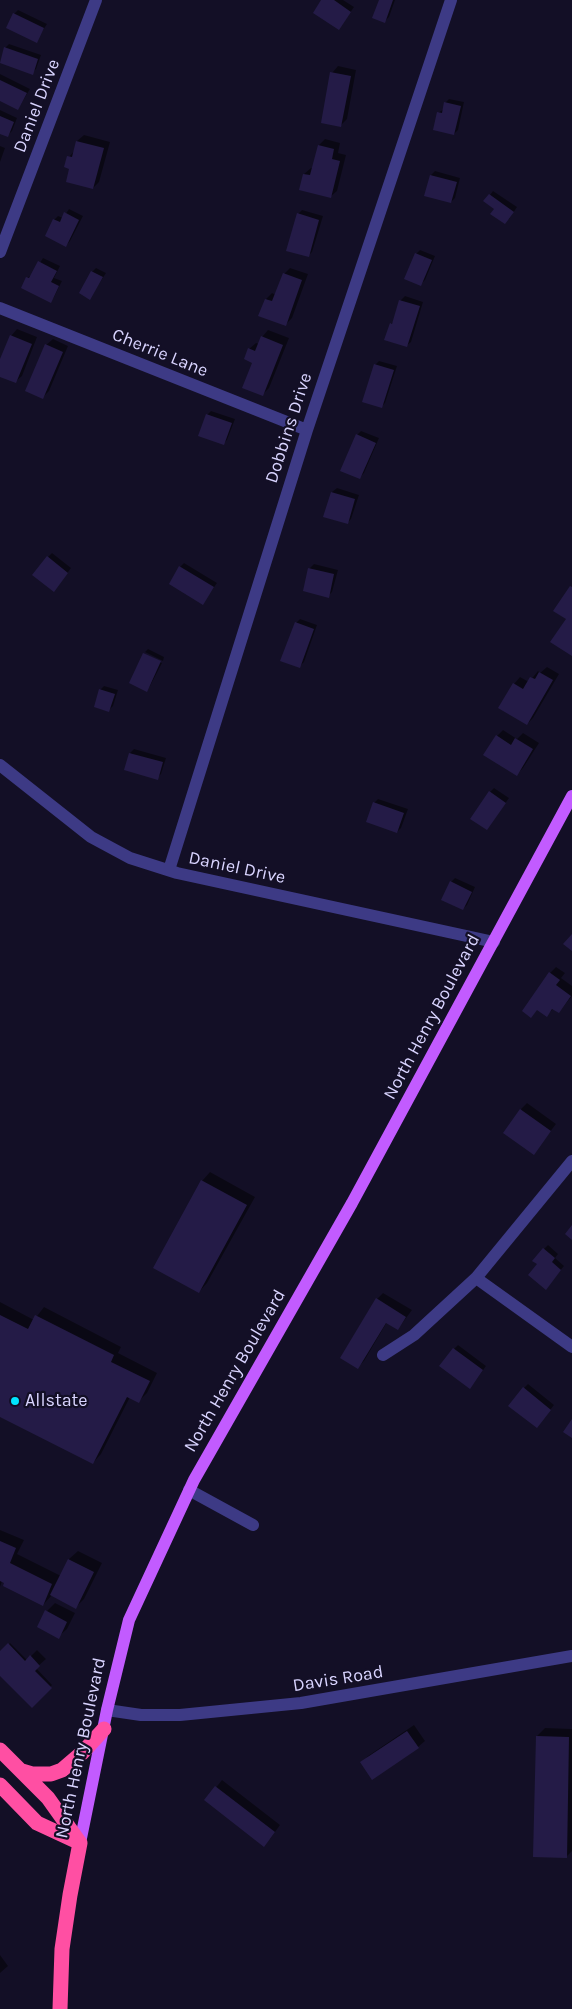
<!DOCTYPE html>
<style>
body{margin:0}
canvas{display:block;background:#130f26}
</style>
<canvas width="572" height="2009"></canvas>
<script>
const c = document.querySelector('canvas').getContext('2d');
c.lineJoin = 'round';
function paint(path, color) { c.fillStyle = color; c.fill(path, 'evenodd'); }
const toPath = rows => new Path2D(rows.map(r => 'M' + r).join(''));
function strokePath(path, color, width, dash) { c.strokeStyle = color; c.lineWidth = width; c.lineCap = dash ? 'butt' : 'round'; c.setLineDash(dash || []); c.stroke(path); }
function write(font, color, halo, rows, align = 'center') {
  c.font = font + ' Karla,sans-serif'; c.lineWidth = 4.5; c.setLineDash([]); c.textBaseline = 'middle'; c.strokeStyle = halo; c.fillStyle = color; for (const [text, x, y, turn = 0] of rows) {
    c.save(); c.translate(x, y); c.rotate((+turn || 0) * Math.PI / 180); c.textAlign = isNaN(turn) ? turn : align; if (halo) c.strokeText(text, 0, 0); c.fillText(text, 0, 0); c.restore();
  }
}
const shadow = toPath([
 [323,0,343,0,354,7,339,29],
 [380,0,395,0,389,17,385,21],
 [18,10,47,24,36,41,14,14],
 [9,44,41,55,36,69,32,73,5,48],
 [338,66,356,70,347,119,341,125,332,73],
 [0,74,30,89,18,109,0,100],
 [449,99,464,102,458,130,454,134,438,113,444,109,445,103],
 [0,110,17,118,12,131,8,135,0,132],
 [84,135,110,142,99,182,93,188,71,168,69,157,75,150,77,141],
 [325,139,340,143,338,153,346,155,337,191,330,197,304,174,311,168,313,168,319,145],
 [0,146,5,148,0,162],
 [435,171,460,178,455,198,451,202,431,175],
 [493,191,517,207,509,219,496,209,490,195],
 [69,209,83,216,70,241,66,246,54,220,58,216,63,218],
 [302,210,323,216,312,252,308,256,298,214],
 [420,250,435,256,425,280,421,284,416,254],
 [43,258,60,266,54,278,62,281,54,297,50,301,27,278,33,274],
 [96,268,106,273,90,298,92,272],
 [290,268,308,274,292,318,286,324,266,299,272,293,276,295,284,274],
 [405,296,423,302,411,342,406,346,391,324,395,320,401,300],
 [17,329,37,337,22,376,15,382,0,376,0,362,11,336],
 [268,330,289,338,269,388,262,395,249,349,256,343,259,344,262,337],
 [53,339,68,346,49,391,42,398,46,345],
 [379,361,397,366,385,403,381,407,375,365],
 [211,411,235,419,227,440,223,444,207,415],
 [361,431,379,438,364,473,360,477,357,435],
 [337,488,359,495,351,519,347,523,325,516,332,492],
 [52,553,71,568,58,586,48,557],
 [184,563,217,583,203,603,180,567],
 [314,564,338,570,332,592,328,596,304,590,310,568],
 [300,619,317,625,304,662,300,666,296,623],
 [148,649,164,657,163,661,145,652],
 [144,655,162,663,150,686,146,690],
 [547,667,559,674,533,718,527,724,514,684,520,677,529,682,538,671,540,673],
 [104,686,118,690,113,706,109,710,100,690],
 [503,730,517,739,523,733,539,743,523,768,517,774,497,736],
 [134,749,166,758,161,774,157,778,130,753],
 [494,788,509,798,487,829,490,792],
 [378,799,408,809,401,828,397,832,374,803],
 [455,878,475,887,467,905,463,909,451,882],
 [556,967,565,973,561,978,572,986,572,996,559,1012,554,1008,547,1015,550,973],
 [527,1103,556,1124,534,1153,521,1109],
 [210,1172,255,1197,207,1283,199,1292,202,1181],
 [548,1245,558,1254,555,1258,564,1266,549,1284,539,1264,544,1249],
 [383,1293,412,1310,398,1329,387,1322,364,1361,358,1367,377,1299],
 [0,1302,34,1320,44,1307,121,1347,118,1353,157,1373,147,1393,139,1401,130,1397,101,1454,93,1463,0,1415],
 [458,1345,486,1366,474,1383,454,1349],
 [528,1384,554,1405,540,1423,524,1388],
 [0,1530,24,1540,17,1554,61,1576,69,1559,78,1551,102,1563,84,1599,76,1607,52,1595,43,1605,5,1582,2,1581,0,1587],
 [55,1603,75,1613,67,1629,58,1637,47,1611],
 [10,1643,27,1660,37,1650,46,1659,36,1668,52,1685,32,1706,0,1674,0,1653],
 [414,1725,425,1741,418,1747,362,1763,368,1756],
 [545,1728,572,1729,572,1851,566,1857,537,1736],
 [222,1780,280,1825,270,1839,206,1800],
 [0,1955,8,1966,0,1973]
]);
const building = toPath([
 [321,0,334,0,351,12,339,30,313,13],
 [379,0,393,0,385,23,372,18],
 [13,13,44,28,37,43,6,28],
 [4,47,38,59,33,75,0,63],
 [330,72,351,76,341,127,321,123],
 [0,80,27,93,18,110,0,101],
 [444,102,461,106,454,135,433,130,437,112,442,113],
 [0,116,14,122,8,137,0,134],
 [76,141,104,148,93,189,66,182,69,169,64,167,67,156,72,157],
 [318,145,334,149,332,159,340,161,331,198,299,190,303,174,310,175],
 [430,175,457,182,451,203,424,196],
 [489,194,514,212,505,224,490,214,494,209,483,201],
 [64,212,79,220,66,247,45,236,53,219,60,222],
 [297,213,319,220,309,257,286,251],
 [415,253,432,260,421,286,404,279],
 [38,261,57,271,51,282,59,286,51,303,21,288,26,277,29,278],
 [91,271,103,277,90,300,79,293],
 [283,273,302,280,286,326,258,316,265,299,272,301],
 [399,300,420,306,407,347,384,340,390,323,392,324],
 [10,335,32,344,16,383,0,377,0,359],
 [261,336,283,345,263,396,242,388,252,363,244,359,248,348,255,351],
 [45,344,63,352,43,399,25,391],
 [374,364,394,370,382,408,362,402],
 [206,414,232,423,224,445,198,436],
 [356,434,376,443,360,479,340,471],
 [331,492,355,499,348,524,323,517],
 [47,556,68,573,54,592,32,575],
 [179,566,214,587,203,605,169,584],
 [308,568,334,574,329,598,303,591],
 [570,586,572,587,572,656,550,642,566,619,553,611],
 [295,622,314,629,300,668,280,661],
 [143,653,161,661,147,692,129,683],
 [539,672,553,680,527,725,498,708,513,683,523,689,530,677,535,679],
 [99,689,115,694,109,712,94,707],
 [496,735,511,745,515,738,533,749,517,776,483,755],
 [129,753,163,762,158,780,124,770],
 [489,791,506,803,487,830,470,819],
 [373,802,404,813,397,833,366,822],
 [450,881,472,892,463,910,441,900],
 [572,934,572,951,563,944],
 [549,972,560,980,556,985,571,996,559,1013,552,1009,547,1017,537,1010,531,1018,522,1011],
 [520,1109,551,1131,534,1155,503,1133],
 [201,1180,247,1205,199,1293,153,1268],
 [572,1225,572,1240,565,1234],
 [543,1248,555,1258,552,1262,561,1270,546,1290,528,1275,537,1264,532,1261],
 [376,1298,406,1317,398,1330,386,1323,358,1369,340,1358],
 [0,1315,28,1329,35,1315,114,1355,111,1362,150,1381,139,1403,127,1397,93,1464,0,1417],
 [453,1348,483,1370,470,1389,439,1366],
 [523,1387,551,1410,537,1428,508,1406],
 [572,1419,572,1438,563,1432],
 [0,1541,16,1548,10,1563,52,1584,43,1606,3,1586,4,1583,0,1581],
 [68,1559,94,1572,76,1609,50,1595],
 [45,1610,67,1622,59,1639,37,1627],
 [8,1643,25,1661,30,1655,40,1666,35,1671,52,1688,32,1708,0,1676,0,1651],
 [407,1731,419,1748,372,1780,360,1762],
 [536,1736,569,1737,567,1858,533,1857],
 [215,1786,275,1832,264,1847,204,1800]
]);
const minor = toPath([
 [0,252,96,0],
 [0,308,307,430],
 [0,765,91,837,130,858,177,873,494,942],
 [169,870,307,430,451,0],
 [476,1278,572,1347],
 [383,1355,414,1335,476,1278,572,1161],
 [189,1490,253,1525],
 [107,1710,141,1715,180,1715,301,1703,572,1656]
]);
const major = toPath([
 [80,1843,107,1710,129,1620,194,1480,352,1203,572,796]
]);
const highway = toPath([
 [0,1750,48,1798,80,1843],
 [22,1771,32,1774,51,1774,62,1770,83,1752,104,1729],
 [0,1785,37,1823,78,1842],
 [60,2009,62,1949,70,1895,80,1843]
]);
const markers = [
 [15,1401,5,"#00e5ff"]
];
const streetNames = [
 ["Daniel Drive",37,106,-69],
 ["Cherrie Lane",160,353,22],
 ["Dobbins Drive",289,428,-72],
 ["Daniel Drive",237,868,12],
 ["North Henry Boulevard",432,1017,-62],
 ["North Henry Boulevard",235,1371,-60],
 ["Davis Road",338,1679,-9],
 ["North Henry Boulevard",81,1748,-78]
];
const poiNames = [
 ["Allstate",25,1401]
];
paint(shadow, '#0007');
paint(building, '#241b47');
strokePath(minor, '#3d3a85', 12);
strokePath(major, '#c25bff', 12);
strokePath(highway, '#ff4fa3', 15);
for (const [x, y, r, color] of markers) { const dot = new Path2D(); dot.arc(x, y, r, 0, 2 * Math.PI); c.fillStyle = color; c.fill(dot); strokePath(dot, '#130f26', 2); }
write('18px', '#d9d4ff', '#130f26', streetNames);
write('18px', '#d9d4ff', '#130f26', poiNames, 'left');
</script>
